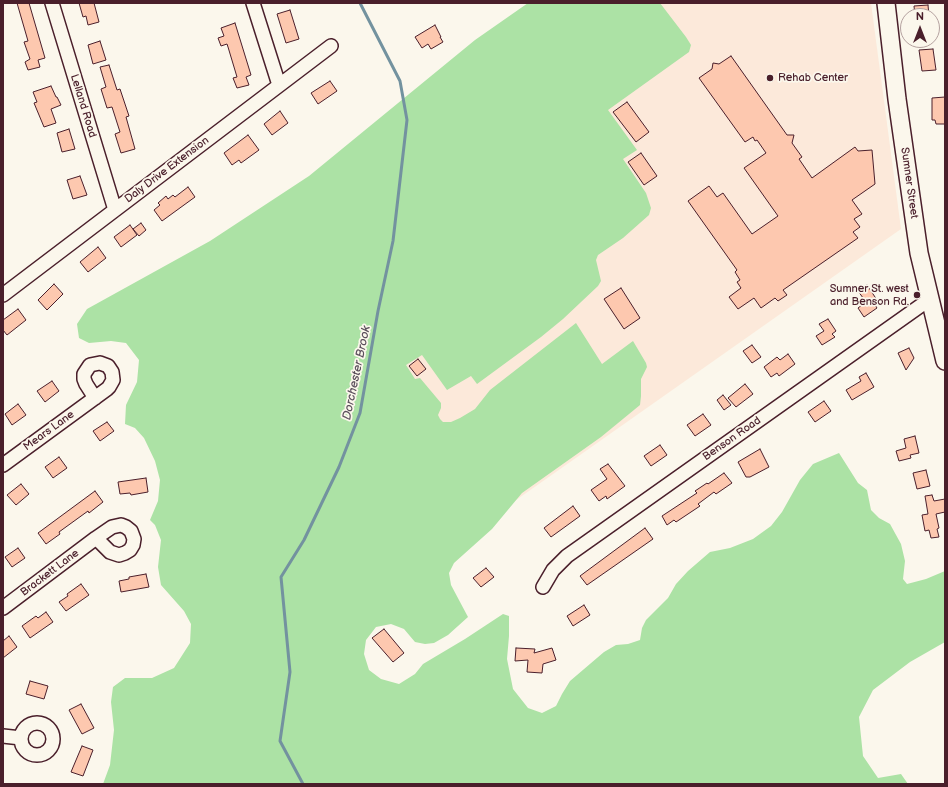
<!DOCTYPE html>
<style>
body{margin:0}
#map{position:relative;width:948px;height:787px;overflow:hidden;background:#fbf7ec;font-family:"Balsamiq Sans",sans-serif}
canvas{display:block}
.frame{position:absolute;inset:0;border:4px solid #4a1f2b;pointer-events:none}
.north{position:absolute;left:900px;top:8px;width:40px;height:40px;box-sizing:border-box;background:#fbf7ec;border:1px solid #b4a19f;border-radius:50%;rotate:0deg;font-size:11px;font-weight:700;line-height:16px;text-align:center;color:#4a1f2b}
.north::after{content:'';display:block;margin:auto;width:14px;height:18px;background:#4a1f2b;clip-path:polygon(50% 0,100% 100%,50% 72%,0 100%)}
</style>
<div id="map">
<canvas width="948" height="787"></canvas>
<div class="frame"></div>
<div class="north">N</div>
</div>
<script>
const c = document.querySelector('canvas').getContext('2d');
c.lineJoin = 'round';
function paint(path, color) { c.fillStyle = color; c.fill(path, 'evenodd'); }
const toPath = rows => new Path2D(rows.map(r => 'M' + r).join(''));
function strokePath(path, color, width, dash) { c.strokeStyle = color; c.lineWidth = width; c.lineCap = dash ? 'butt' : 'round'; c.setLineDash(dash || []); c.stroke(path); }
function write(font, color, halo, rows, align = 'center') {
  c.font = font + ' "Balsamiq Sans",sans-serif'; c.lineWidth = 3.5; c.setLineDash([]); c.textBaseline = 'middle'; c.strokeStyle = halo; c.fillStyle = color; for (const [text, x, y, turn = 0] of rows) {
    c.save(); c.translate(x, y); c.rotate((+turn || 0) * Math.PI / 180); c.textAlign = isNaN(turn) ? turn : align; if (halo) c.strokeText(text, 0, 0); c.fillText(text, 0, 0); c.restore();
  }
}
const built = toPath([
 [610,3,871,3,901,229,421,567,374,171]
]);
const green = toPath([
 [528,3,660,3,686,37,691,45,689,52,608,110,637,150,623,159,646,193,651,208,649,215,623,238,598,255,596,260,601,281,598,286,563,319,541,337,477,384,471,376,447,390,422,355,406,365,415,379,420,378,441,403,441,408,438,415,440,419,443,422,451,422,460,418,475,409,490,390,576,323,602,364,633,341,646,363,647,367,641,379,641,396,640,405,601,437,522,493,492,529,454,563,449,573,451,585,468,617,448,635,434,643,425,644,415,642,404,629,391,624,376,627,366,640,364,654,369,670,381,679,399,684,415,674,423,664,465,639,503,614,509,616,509,636,507,659,513,689,528,708,542,713,556,706,562,694,570,681,604,652,616,645,628,644,640,640,642,628,646,620,668,598,676,584,688,571,710,552,730,548,753,539,771,526,782,512,800,480,813,464,839,453,858,483,867,490,871,510,879,518,890,524,901,544,905,561,903,579,907,584,926,579,945,571,945,642,910,662,873,690,859,717,863,756,878,778,901,774,908,784,103,784,110,765,114,730,111,702,113,687,125,678,152,678,174,668,190,643,191,624,184,611,161,585,158,567,161,540,155,525,150,520,158,501,160,480,155,461,144,438,135,428,125,424,126,405,137,382,139,360,126,343,111,341,89,343,79,338,77,324,87,309,210,241,309,176,475,40]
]);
const stream = toPath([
 [303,784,280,741,290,672,281,577,304,540,339,467,360,413,378,311,393,241,407,120,400,81,360,3]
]);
const building = toPath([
 [17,3,29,3,45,58,38,60,40,67,28,70,25,62,30,59,24,42,28,41,17,3],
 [79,3,94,3,99,22,88,25,86,16,83,17,79,3],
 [928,5,929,16,915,16,914,6,928,5],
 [290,10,299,39,286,43,277,14,290,10],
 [235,23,251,75,246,77,249,85,237,88,233,78,237,77,228,47,227,44,221,46,218,38,224,36,221,28,235,23],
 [435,25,441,37,440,37,443,42,431,49,428,44,422,48,415,37,435,25],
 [100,41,106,60,93,64,88,45,100,41],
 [933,49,936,70,922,71,919,50,933,49],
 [731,56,787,135,794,135,792,143,802,157,799,159,812,178,855,147,858,151,872,150,875,184,852,200,862,214,854,219,860,227,853,232,858,238,783,290,787,295,778,301,775,298,761,308,754,298,738,309,729,297,741,288,737,282,740,280,735,272,737,270,688,201,709,186,717,197,723,193,752,234,778,216,744,168,766,153,757,140,755,141,753,137,745,142,699,78,712,69,713,63,719,64,731,56],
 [109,65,117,90,120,89,129,116,126,117,135,149,121,153,115,134,120,132,112,107,107,108,101,89,106,87,100,67,109,65],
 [330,81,337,91,318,104,311,93,330,81],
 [51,86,56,97,57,97,61,105,51,109,56,123,44,127,34,103,37,102,33,92,51,86],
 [945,97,945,124,936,124,935,120,932,120,932,98,945,97],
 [627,102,649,132,636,142,613,112,627,102],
 [280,111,288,123,272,135,264,124,280,111],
 [69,129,75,149,62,152,57,133,69,129],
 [248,135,259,150,241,163,239,160,232,165,224,153,248,135],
 [641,153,657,176,644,185,628,162,641,153],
 [80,176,87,195,73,199,67,180,80,176],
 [188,187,195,197,162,221,154,210,160,205,158,203,166,196,168,199,173,195,175,197,188,187],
 [141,223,146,230,139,236,133,229,141,223],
 [130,225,137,235,121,247,114,237,130,225],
 [98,247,106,258,88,272,80,262,98,247],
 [54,284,63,294,47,310,38,300,54,284],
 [867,285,879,303,875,305,877,308,864,317,858,308,866,302,858,291,867,285],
 [621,288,640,318,624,329,604,299,621,288],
 [18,309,26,320,7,335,3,330,3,320,18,309],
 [828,319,836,331,832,334,835,337,822,345,816,336,824,331,819,324,828,319],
 [752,345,761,357,752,363,743,351,752,345],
 [909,348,914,358,906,370,898,353,909,348],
 [788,354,795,364,779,376,777,373,771,377,764,367,777,357,780,360,788,354],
 [418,359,426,369,417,376,409,366,418,359],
 [866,373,874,387,852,400,846,390,861,381,859,377,866,373],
 [52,381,59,391,45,402,37,391,52,381],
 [745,384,753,394,736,407,728,398,745,384],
 [723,395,731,405,724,410,717,400,723,395],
 [824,401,831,411,815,422,808,412,824,401],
 [18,404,26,415,12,425,5,414,18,404],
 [703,414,711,425,695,436,687,425,703,414],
 [107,422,114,431,100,441,93,431,107,422],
 [915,436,919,453,910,455,911,458,899,461,896,451,906,448,904,439,915,436],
 [660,445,667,455,651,466,644,456,660,445],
 [760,449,769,467,750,477,746,477,738,462,760,449],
 [59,457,67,468,53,478,45,467,59,457],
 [608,464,625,486,607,499,606,496,599,501,591,490,607,479,600,469,608,464],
 [926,470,930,486,917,489,913,473,926,470],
 [724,473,732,483,716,494,714,492,698,504,700,506,676,522,674,520,667,525,662,516,697,493,695,491,707,483,708,484,724,473],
 [146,478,148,492,131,495,130,493,120,494,118,482,146,478],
 [21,484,29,494,16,505,7,495,21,484],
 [95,491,103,502,89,513,88,511,59,532,60,534,46,544,38,533,95,491],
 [932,495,934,501,945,499,945,512,936,514,939,528,937,529,939,537,931,538,929,530,925,531,922,515,928,514,925,496,932,495],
 [573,506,580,516,551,537,544,528,573,506],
 [645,528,653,539,587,585,580,576,645,528],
 [18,548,25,558,12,567,5,557,18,548],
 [486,568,494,577,481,587,473,578,486,568],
 [146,574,149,587,121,592,119,581,129,579,129,577,146,574],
 [81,584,89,595,66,611,59,602,68,596,67,594,81,584],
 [584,605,590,615,573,626,567,616,584,605],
 [46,612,53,622,30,638,22,626,36,616,38,618,46,612],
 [384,629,404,653,393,662,372,638,384,629],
 [9,636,17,647,3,658,3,641,9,636],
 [516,648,535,649,534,653,552,648,556,660,543,664,542,673,527,672,528,660,515,661,516,648],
 [30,681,48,686,44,699,26,694,30,681],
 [81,704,94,728,82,734,69,710,81,704],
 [82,746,93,750,83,776,71,772,82,746]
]);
const minor = toPath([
 [52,3,115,210],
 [253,3,279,85],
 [3,295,331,46],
 [3,465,107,389,109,387,113,380,112,372,108,366,100,363,90,365,84,374,84,379,86,384,95,398],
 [543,587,553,570,567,556,930,299],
 [3,608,96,538,112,527,121,525,126,527,131,531,134,539,133,545,130,550,125,553,119,555,110,552,96,538],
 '21 739a16 16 0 1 1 32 0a16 16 0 1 1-32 0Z',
 [3,736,21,738]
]);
const major = toPath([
 [886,3,897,99,919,253,945,361]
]);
const markers = [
 [770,78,4,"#4a1f2b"],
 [917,295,4,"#4a1f2b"]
];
const poiNames = [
 ["Rehab Center",778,78],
 ["Sumner St. west",909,289,"right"],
 ["and Benson Rd.",909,302,"right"]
];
const streetNames = [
 ["Lelland Road",83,106,73],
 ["Daly Drive Extension",167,170,-37],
 ["Sumner Street",909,183,82],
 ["Mears Lane",49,431,-36],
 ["Benson Road",732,439,-35],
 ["Brackett Lane",50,573,-37]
];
const waterNames = [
 ["Dorchester Brook",357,373,-78]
];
paint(built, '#fce9da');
paint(green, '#ace2a5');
strokePath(stream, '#73929f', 3);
paint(building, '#fdc8af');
strokePath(building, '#4a1f2b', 1);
strokePath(minor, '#4a1f2b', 16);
strokePath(major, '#4a1f2b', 20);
strokePath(minor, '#fbf7ec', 13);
strokePath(major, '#fbf7ec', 17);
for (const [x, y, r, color] of markers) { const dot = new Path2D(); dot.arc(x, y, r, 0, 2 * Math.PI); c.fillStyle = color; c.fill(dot); strokePath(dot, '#fbf7ec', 1.5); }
write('11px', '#4a1f2b', '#fbf7ec', poiNames, 'left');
write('11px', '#4a1f2b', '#fbf7ec', streetNames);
write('italic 12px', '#5b4f5c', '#fbf7ec', waterNames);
</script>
